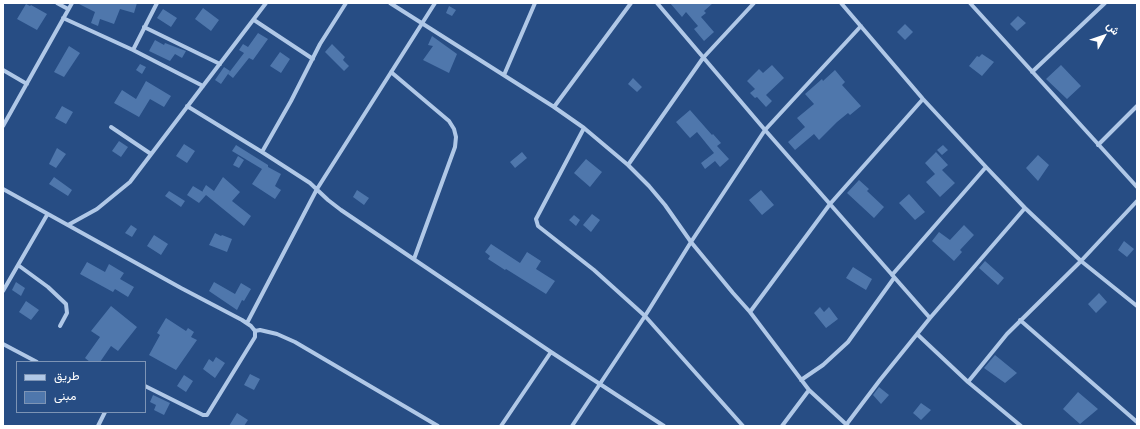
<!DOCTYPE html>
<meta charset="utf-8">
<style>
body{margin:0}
#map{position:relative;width:1140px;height:429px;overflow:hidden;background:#274d84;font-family:Commissioner,Vazirmatn,sans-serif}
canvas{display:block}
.frame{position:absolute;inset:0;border:4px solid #fff;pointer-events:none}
.legend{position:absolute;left:16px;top:361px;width:130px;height:52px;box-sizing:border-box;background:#274d84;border:1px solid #7d94b5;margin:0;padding:5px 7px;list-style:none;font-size:12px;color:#fff}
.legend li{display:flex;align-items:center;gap:8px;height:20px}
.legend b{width:20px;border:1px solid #7d94b5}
.north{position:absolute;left:1084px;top:16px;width:40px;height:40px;-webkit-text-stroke:3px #274d84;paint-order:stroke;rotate:50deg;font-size:11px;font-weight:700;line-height:16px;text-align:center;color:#fff}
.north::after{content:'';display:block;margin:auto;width:14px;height:18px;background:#fff;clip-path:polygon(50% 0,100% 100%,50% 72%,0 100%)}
</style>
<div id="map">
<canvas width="1140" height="429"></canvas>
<div class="frame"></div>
<ul class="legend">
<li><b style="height:5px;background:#b0c8e7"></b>طريق</li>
<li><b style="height:11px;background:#4f77ac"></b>مبنى</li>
</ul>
<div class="north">ش</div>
</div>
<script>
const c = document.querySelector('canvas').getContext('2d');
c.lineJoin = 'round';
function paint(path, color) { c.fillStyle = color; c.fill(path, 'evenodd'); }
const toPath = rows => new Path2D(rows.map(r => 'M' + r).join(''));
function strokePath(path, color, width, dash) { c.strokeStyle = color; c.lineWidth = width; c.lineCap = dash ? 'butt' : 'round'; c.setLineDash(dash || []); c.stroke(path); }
const building = toPath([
 [77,3,137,3,134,13,120,9,114,24,100,19,98,26,91,23,95,12],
 [670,3,713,3,704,11,706,13,701,17,714,32,704,41,694,29,698,26,686,12,682,17],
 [26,4,30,6,31,5,47,14,37,30,17,19],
 [449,6,456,10,452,16,446,13],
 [203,8,219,20,211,31,195,19],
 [163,9,177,18,171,27,157,18],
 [1018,16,1026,23,1017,31,1010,24],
 [905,24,913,32,905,40,897,32],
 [258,33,268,39,253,60,249,58,233,78,228,74,244,53,239,50,243,44,248,47],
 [432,36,457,54,449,73,423,60,433,46,428,45],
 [155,40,164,45,165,43,186,51,182,58,175,54,170,61,149,51],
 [332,44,345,57,343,60,349,66,344,71,325,52],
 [69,46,80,53,64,77,54,72],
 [280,52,290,59,281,73,270,66],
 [982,54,994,62,982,76,969,66,977,56,979,57],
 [140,64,146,67,142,74,136,70],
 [772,65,784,78,766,95,772,101,766,107,757,97,755,98,750,93,755,89,747,81,759,69,763,73],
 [1061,65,1081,86,1067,99,1046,79],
 [224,67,230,71,221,84,215,80],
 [835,70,845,82,842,85,861,106,850,115,848,113,837,122,819,140,814,134,795,150,788,142,805,127,797,118,814,104,805,94,822,79,823,81],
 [633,78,642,87,637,92,628,84],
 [146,81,171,96,164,107,150,99,139,117,114,103,122,90,136,99],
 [62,106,73,112,66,124,55,118],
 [690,110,712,135,713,134,721,143,717,146,729,159,720,167,715,161,705,169,701,163,714,153,697,132,690,138,676,122],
 [119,141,128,147,121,157,112,151],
 [184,144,195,151,187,163,176,156],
 [236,145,268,165,268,167,281,174,275,186,281,190,275,199,252,184,262,169,232,151],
 [943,145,948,150,942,155,937,150],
 [57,148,66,154,56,168,49,164],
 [522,152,527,158,515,168,510,162],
 [936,152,948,165,942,170,955,183,940,197,926,182,935,174,925,163],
 [1038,155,1049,165,1038,181,1026,168],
 [238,156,244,160,239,168,233,165],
 [586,159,602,172,590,187,574,173],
 [54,177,72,190,68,196,49,184],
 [223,177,240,192,232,201,251,216,244,226,206,195,199,203,187,195,193,186,203,192,202,192,206,185,214,191],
 [859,180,869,189,867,191,884,207,874,218,847,193],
 [357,190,369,198,364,205,353,197],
 [761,190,774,205,762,215,749,200],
 [169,191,185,201,181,207,165,196],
 [909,194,925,212,915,220,899,203],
 [592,214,600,220,591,232,583,225],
 [574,215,580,220,576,226,569,220],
 [131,225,137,229,132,237,125,233],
 [964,225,974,235,960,250,962,252,954,261,932,241,939,232,950,240],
 [215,233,221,236,222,235,232,239,227,252,209,245],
 [154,235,168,244,161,255,147,246],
 [1124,241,1134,249,1127,257,1118,250],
 [491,244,520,263,527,252,541,261,536,269,555,281,546,294,506,269,505,270,488,259,490,256,485,252],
 [985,261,1004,278,998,285,979,268],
 [87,262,105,272,109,264,124,273,120,279,134,287,128,297,115,289,113,292,80,274],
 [853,267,872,279,866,290,846,278],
 [16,282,25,288,21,296,12,290],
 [214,282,235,294,241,283,251,289,244,301,242,300,237,310,209,291],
 [1099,293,1107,302,1096,313,1088,304],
 [26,301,39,310,31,320,19,312],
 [111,306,137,327,118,351,111,346,100,362,90,362,85,358,100,337,91,331],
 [820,307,824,312,829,307,838,319,826,328,814,313],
 [166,318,186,331,188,328,194,332,191,337,197,340,176,370,149,355,160,335,157,333],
 [995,355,1017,373,1005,383,984,368],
 [216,357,225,363,215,378,203,369,209,359,213,362],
 [250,374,260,379,254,390,244,385],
 [184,375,193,381,186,392,177,386],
 [879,387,889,395,881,404,873,395],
 [1078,392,1098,409,1080,424,1063,409],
 [153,395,170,403,164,415,154,410,156,405,150,402],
 [921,403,931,410,921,420,913,413],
 [237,413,248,420,244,426,229,426]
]);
const street = toPath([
 [57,3,68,9],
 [390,3,554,107,584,128,628,165,649,186,665,205,691,242,733,293,750,312,809,390,848,426],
 [657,3,765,130,930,318],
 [841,3,923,99,986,167,1025,208,1081,261,1137,306],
 [970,3,1137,187],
 [63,18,133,50,203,86],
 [254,20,313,59],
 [144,27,220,64],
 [133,50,157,3],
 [3,70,27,84],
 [391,72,449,121,454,129,456,137,455,147,414,259],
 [1032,72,1105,3],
 [504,75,535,3],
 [187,106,262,152,310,183,328,200,341,210,551,352,664,426],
 [554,107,631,3],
 [3,126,72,3],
 [111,127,151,154],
 [584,128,536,219,538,226,594,270,645,316,743,426],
 [1098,145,1137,106],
 [262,152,291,101,320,44,346,3],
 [628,165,703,58,754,3],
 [3,189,181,288,242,320,251,326,255,331,255,337,207,415,203,415,145,386],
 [68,225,97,209,130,182,266,3],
 [18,265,48,287,66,304,67,313,60,326],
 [892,275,986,167],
 [3,291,47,215],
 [750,312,830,204,923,99],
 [1020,320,1137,422],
 [247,323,317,189,435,3],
 [255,331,260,330,277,334,295,342,438,426],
 [917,334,968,382,1021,426],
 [3,344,37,362],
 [801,380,823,365,848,342,894,278],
 [968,382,1007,334,1081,261,1137,201],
 [846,425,880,380,930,318,1025,208],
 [98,426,105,412],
 [501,426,551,352],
 [572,426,645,316,691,242,765,130,861,26],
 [782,426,809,390]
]);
paint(building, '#4f77ac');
strokePath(street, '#b0c8e7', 4);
</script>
